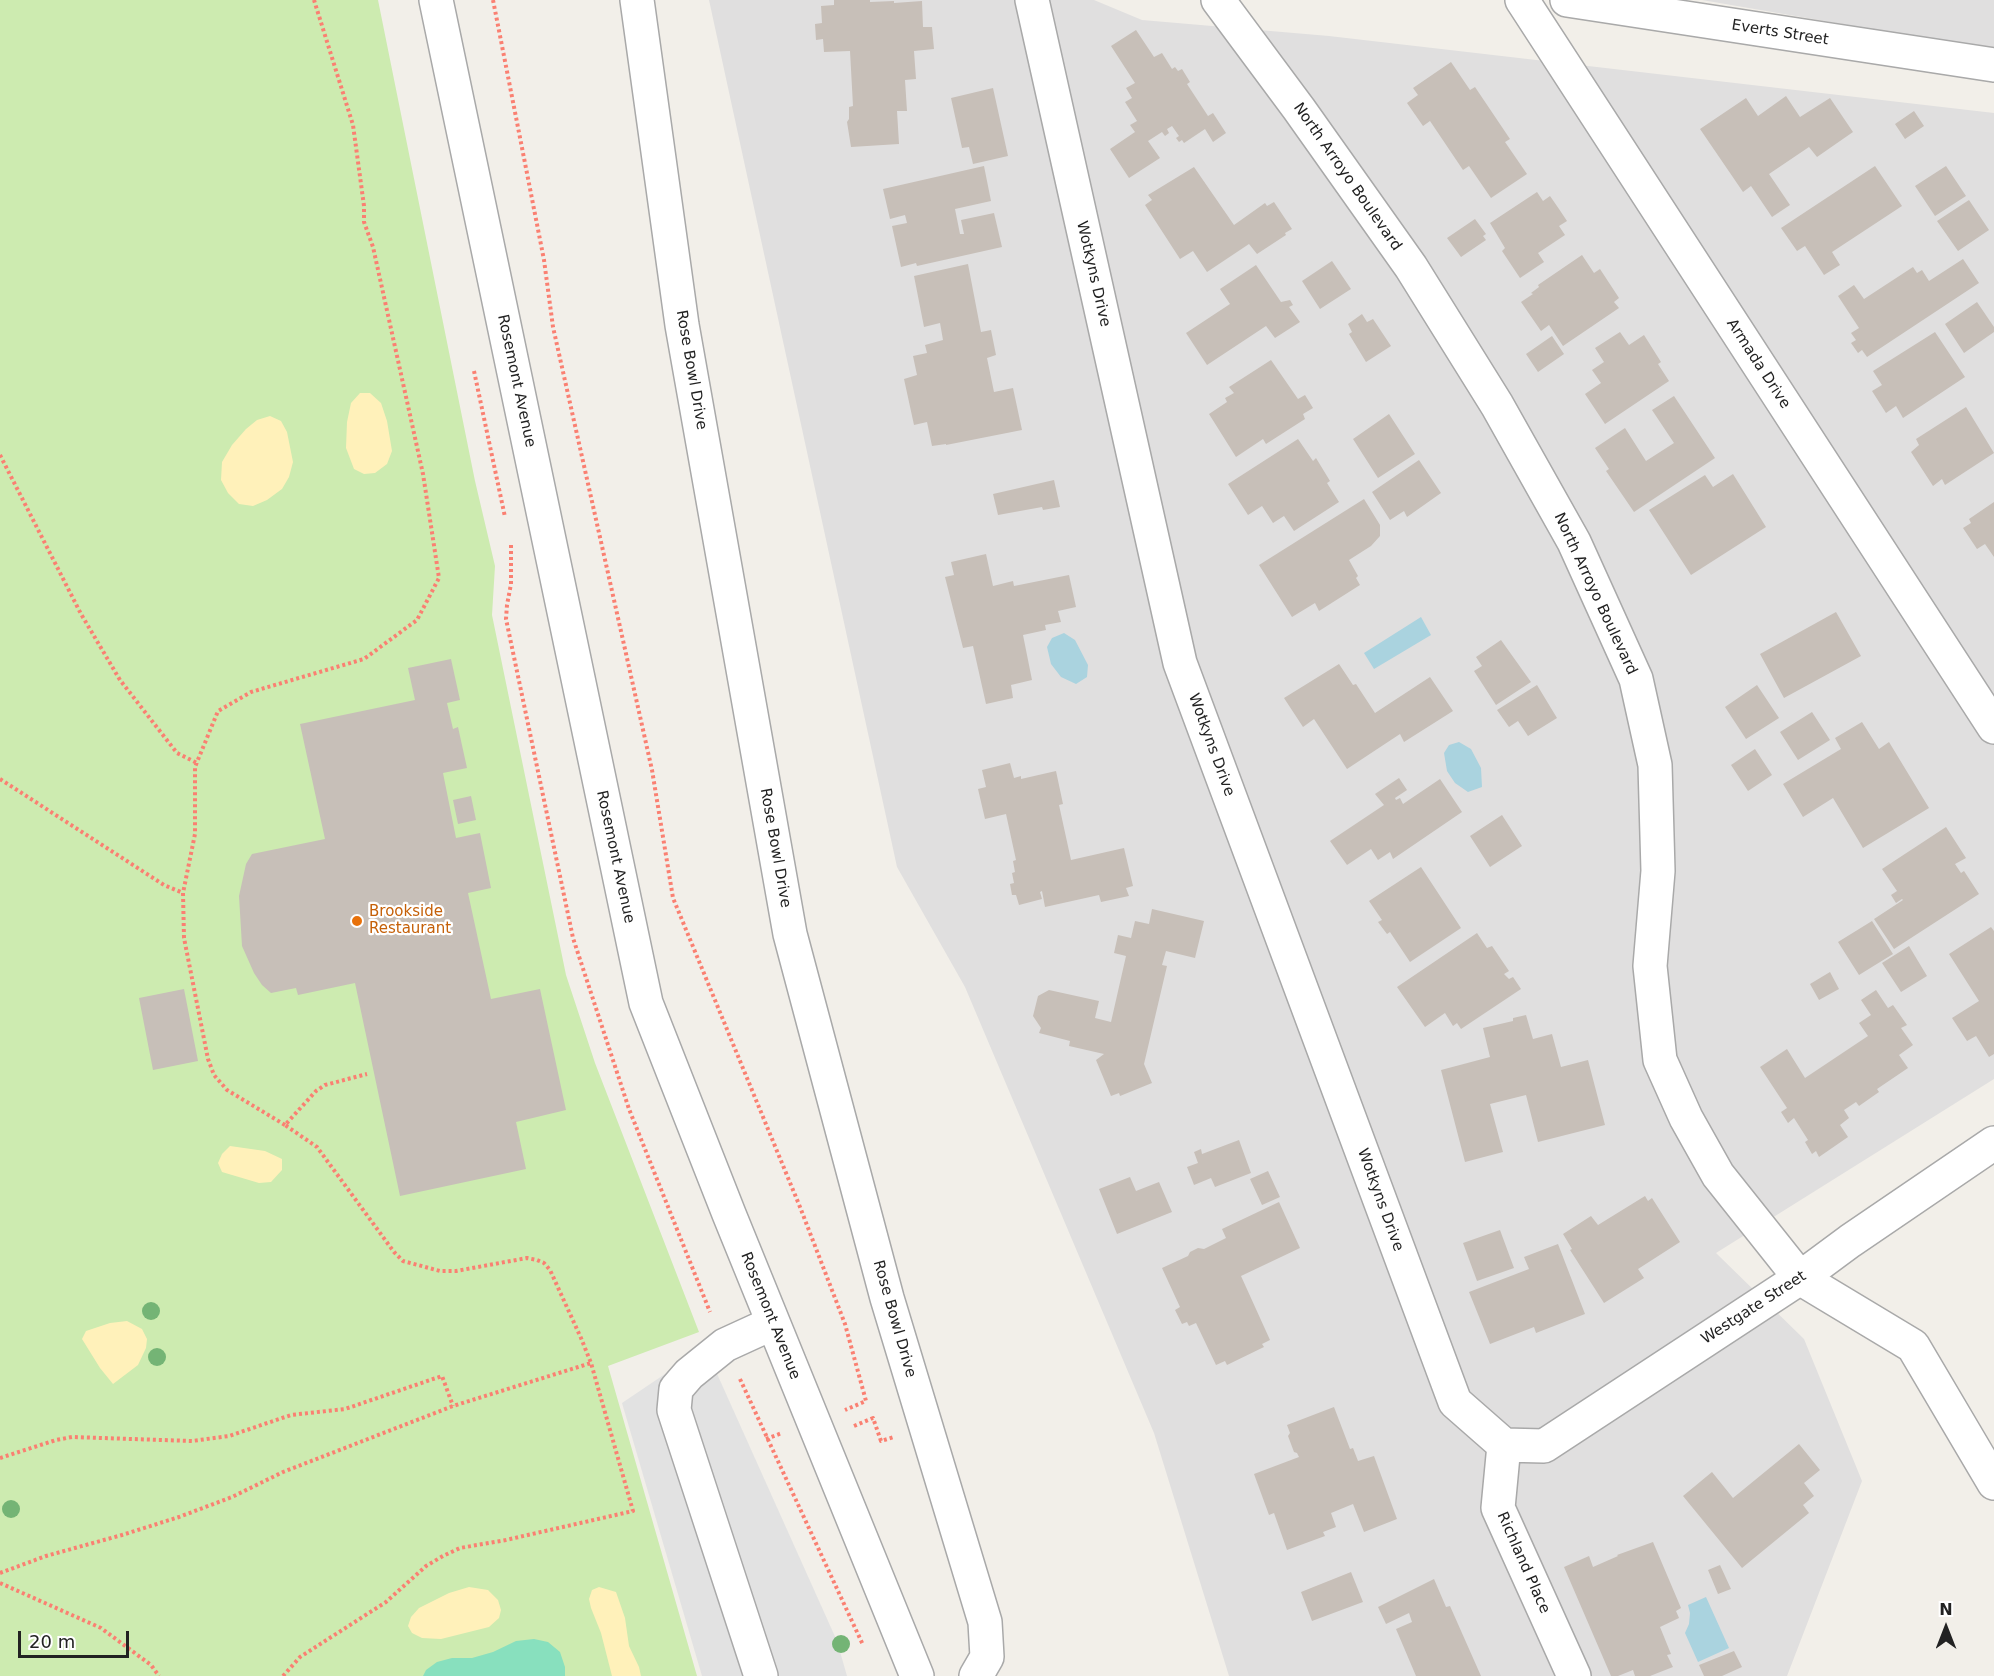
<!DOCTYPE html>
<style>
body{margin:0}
#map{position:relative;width:1994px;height:1676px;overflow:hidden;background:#f2efe9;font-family:"DejaVu Sans",sans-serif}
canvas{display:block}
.north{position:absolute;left:1916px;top:1598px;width:60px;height:60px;-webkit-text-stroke:4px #fff;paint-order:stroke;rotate:0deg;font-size:16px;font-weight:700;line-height:24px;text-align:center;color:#222}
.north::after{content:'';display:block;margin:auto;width:21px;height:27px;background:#222;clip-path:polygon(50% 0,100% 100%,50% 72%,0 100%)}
.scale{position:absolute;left:18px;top:1631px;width:111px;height:27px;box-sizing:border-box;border:3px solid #222;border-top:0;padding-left:8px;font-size:18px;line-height:21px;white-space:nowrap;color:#222;-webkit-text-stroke:4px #fff;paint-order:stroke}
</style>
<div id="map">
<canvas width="1994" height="1676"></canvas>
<div class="north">N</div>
<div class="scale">20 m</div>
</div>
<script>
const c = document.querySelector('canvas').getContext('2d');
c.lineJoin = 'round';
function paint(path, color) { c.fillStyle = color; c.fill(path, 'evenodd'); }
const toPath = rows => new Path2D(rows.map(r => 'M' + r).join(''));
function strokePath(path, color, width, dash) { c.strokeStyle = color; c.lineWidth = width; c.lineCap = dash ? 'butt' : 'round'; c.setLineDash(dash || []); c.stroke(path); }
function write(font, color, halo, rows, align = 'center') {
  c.font = font + ' "DejaVu Sans",sans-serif'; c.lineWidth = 4.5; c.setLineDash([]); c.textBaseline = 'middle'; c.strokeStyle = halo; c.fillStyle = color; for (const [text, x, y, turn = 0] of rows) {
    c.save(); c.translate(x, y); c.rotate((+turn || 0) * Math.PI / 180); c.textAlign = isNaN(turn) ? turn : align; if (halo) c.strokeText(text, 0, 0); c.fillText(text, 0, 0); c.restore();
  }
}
const residential = toPath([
 [709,0,1094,0,1142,20,1329,36,1994,113,1994,1079,1716,1253,1804,1339,1862,1481,1787,1676,1229,1676,1154,1433,965,987,897,867],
 [1702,0,1994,0,1994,50]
]);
const grass = toPath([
 [0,0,378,0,475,481,495,566,492,615,566,975,595,1063,699,1332,608,1366,697,1676,0,1676]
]);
const sand = toPath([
 [360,393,370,393,381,403,387,421,392,451,387,464,375,473,364,474,354,469,346,448,347,422,351,403],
 [270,416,281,421,287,432,293,462,289,477,282,489,267,500,253,506,239,504,228,493,221,480,222,462,232,445,246,429,257,420],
 [230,1146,265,1151,282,1159,282,1170,271,1182,259,1183,222,1172,218,1163,222,1154],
 [127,1321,142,1329,147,1339,146,1348,138,1365,113,1384,100,1368,82,1339,86,1331,110,1323],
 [469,1587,488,1590,498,1600,501,1610,499,1618,489,1627,441,1639,422,1638,412,1633,408,1626,411,1617,419,1608,449,1593],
 [599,1587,616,1592,625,1618,629,1646,639,1667,641,1676,612,1676,601,1633,591,1608,589,1599,592,1590]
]);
const pitch = toPath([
 [534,1639,548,1642,560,1652,565,1667,565,1676,423,1676,426,1670,437,1662,452,1658,472,1658,493,1652,516,1641]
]);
const parking = toPath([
 [705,1347,837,1641,847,1676,702,1676,622,1403]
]);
const water = toPath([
 [1421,617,1431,635,1374,669,1364,653],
 [1064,633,1075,640,1088,665,1087,677,1076,684,1061,677,1051,664,1047,647,1052,638],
 [1459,742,1471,749,1481,768,1482,787,1468,792,1455,783,1447,771,1444,753,1449,745],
 [1706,1597,1729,1648,1698,1662,1685,1633,1689,1624,1690,1613,1688,1605]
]);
const building = toPath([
 [834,0,870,0,870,2,894,1,894,3,922,1,923,27,932,27,934,49,914,51,916,79,905,80,907,111,897,111,899,144,851,147,847,122,849,119,849,107,853,106,850,51,824,52,823,39,816,40,815,24,822,23,821,6,834,5],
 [1136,30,1154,57,1162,53,1172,69,1175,67,1178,71,1182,69,1190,82,1187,84,1208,116,1213,113,1226,133,1213,142,1205,129,1184,143,1182,140,1179,142,1176,138,1179,136,1172,126,1167,129,1169,133,1165,136,1162,132,1148,141,1160,158,1129,178,1110,149,1135,132,1130,125,1137,121,1125,102,1132,98,1126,88,1135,83,1111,46],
 [1451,62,1470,90,1475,87,1510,139,1505,142,1527,174,1491,198,1469,166,1463,170,1430,121,1423,126,1407,103,1418,95,1413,88],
 [993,88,1008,156,973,164,969,147,962,148,951,98],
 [1786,96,1800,117,1830,98,1853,132,1817,157,1809,147,1769,174,1790,205,1772,217,1751,186,1743,192,1700,129,1746,98,1758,116],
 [1914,111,1924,126,1905,139,1895,124],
 [984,166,991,201,955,209,960,234,964,234,961,220,994,213,1002,247,917,266,916,263,901,267,892,226,907,223,905,215,890,219,883,189],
 [1875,166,1902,206,1832,252,1840,265,1824,275,1805,246,1797,251,1781,228],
 [1946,166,1966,196,1935,216,1915,186],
 [1194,167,1234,225,1265,203,1267,206,1274,202,1292,229,1285,233,1286,235,1257,254,1249,244,1207,272,1193,251,1180,259,1145,205,1152,200,1148,195],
 [1537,192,1543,201,1550,196,1559,209,1567,221,1559,226,1565,235,1538,253,1544,262,1520,278,1502,251,1505,248,1490,223],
 [1969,200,1989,230,1958,251,1937,221],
 [1475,219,1486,234,1483,236,1486,240,1461,257,1447,238],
 [1582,255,1594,273,1600,269,1619,298,1614,302,1619,308,1563,346,1549,325,1541,331,1521,302,1533,294,1531,293,1539,287,1538,285],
 [1963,259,1979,283,1867,357,1862,350,1858,353,1851,343,1856,340,1851,333,1859,328,1838,296,1854,285,1864,299,1913,267,1917,273,1922,270,1929,281],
 [1332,261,1351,289,1320,309,1302,281],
 [968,264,981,332,991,330,996,355,987,358,994,392,1013,388,1022,430,946,445,946,444,932,446,927,422,914,425,904,379,917,375,913,356,927,353,925,345,943,340,940,323,924,327,914,276],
 [1256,265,1281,302,1290,300,1293,305,1289,307,1300,322,1275,338,1266,326,1207,365,1186,333,1230,304,1220,289],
 [1977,302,1994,327,1994,332,1964,353,1945,324],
 [1362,314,1367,322,1373,319,1391,346,1366,362,1349,334,1352,332,1348,324],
 [1620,332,1629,345,1644,335,1661,362,1658,364,1669,381,1605,424,1585,394,1601,383,1592,370,1604,362,1595,348],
 [1935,332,1965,377,1903,418,1896,406,1886,413,1872,391,1882,385,1873,371],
 [1552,336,1564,354,1538,372,1526,354],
 [1271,360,1298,399,1305,395,1313,408,1303,414,1305,419,1266,444,1263,439,1236,457,1209,414,1227,402,1225,398,1234,393,1229,387],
 [1674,396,1715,458,1634,512,1606,471,1609,469,1595,448,1625,428,1646,461,1674,443,1652,410],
 [1966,407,1994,453,1945,485,1942,479,1933,486,1911,452,1919,445,1916,439],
 [1389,414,1415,454,1378,478,1353,439],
 [1298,439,1313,461,1316,458,1330,481,1327,483,1339,502,1294,531,1284,516,1273,523,1262,506,1248,515,1228,484],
 [1419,460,1441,493,1407,517,1404,511,1390,520,1372,492],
 [1733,474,1766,527,1691,575,1649,510,1705,475,1713,487],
 [1054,480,1060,507,1043,510,1042,507,998,515,993,494],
 [1364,499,1380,525,1380,536,1371,546,1349,560,1358,576,1356,578,1360,585,1319,611,1315,603,1292,617,1259,565],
 [1994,502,1994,557,1985,544,1977,549,1963,528,1971,523,1969,519],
 [986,554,993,586,1013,581,1014,586,1069,575,1076,607,1058,611,1061,622,1045,625,1046,630,1023,635,1032,680,1011,685,1013,698,986,704,973,646,963,648,945,577,954,575,951,562],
 [1836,612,1861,656,1784,698,1760,654],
 [1501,640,1531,682,1496,705,1474,671,1482,666,1476,657],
 [451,659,460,700,447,703,453,729,458,727,467,768,443,773,456,838,480,833,491,888,468,893,491,999,540,989,566,1110,516,1122,526,1169,400,1196,355,983,298,995,296,988,271,993,262,985,254,973,242,946,239,896,246,864,252,854,325,839,300,724,415,700,408,668],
 [1339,664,1353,685,1356,684,1375,713,1430,677,1453,711,1404,742,1400,734,1347,769,1314,719,1303,727,1284,698],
 [1537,685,1557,718,1528,736,1518,721,1509,727,1497,710],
 [1757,685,1779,718,1746,739,1725,707],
 [1812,712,1830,740,1798,760,1780,732],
 [1862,722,1879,749,1889,742,1929,808,1863,848,1833,798,1803,817,1783,784,1841,749,1835,738],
 [1755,749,1772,775,1748,791,1731,765],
 [1010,763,1014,778,1021,776,1021,779,1056,771,1063,804,1059,805,1071,860,1124,848,1133,886,1126,888,1129,896,1101,902,1099,895,1045,907,1042,891,1040,892,1042,899,1019,905,1016,895,1012,895,1010,884,1014,883,1012,873,1015,872,1013,861,1016,860,1006,814,985,819,978,789,986,787,982,770],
 [1399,778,1407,790,1395,798,1396,800,1400,798,1403,804,1440,779,1462,812,1393,859,1390,852,1378,860,1371,849,1347,865,1330,841,1384,805,1375,794],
 [471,796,476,820,458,824,453,800],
 [1502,815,1522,846,1490,867,1470,836],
 [1946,827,1966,858,1955,864,1961,873,1964,871,1979,894,1894,949,1874,919,1903,900,1902,899,1896,903,1891,895,1897,891,1882,869],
 [1421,867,1461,928,1410,962,1390,932,1387,934,1378,922,1382,920,1369,901],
 [1152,909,1204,921,1195,958,1166,951,1162,965,1167,966,1144,1064,1152,1083,1120,1096,1119,1093,1111,1096,1096,1060,1104,1054,1069,1046,1070,1041,1039,1033,1041,1028,1033,1016,1038,996,1049,990,1099,1001,1095,1018,1111,1022,1126,956,1114,953,1118,935,1131,938,1135,921,1149,924],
 [1872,921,1893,954,1859,975,1838,942],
 [1991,927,1994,931,1994,1054,1989,1057,1976,1036,1967,1041,1952,1018,1979,1001,1949,954],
 [1477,933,1487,948,1492,946,1509,971,1504,974,1509,979,1513,977,1521,989,1461,1029,1457,1023,1453,1026,1445,1013,1425,1027,1397,987],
 [1909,946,1927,976,1901,992,1882,963],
 [1830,972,1839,989,1819,1000,1810,984],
 [184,989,198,1061,153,1070,139,998],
 [1876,990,1888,1008,1893,1005,1907,1025,1901,1028,1913,1045,1899,1055,1908,1068,1877,1089,1879,1092,1859,1106,1856,1102,1844,1110,1849,1118,1840,1125,1848,1137,1819,1157,1816,1151,1812,1154,1805,1142,1808,1140,1794,1118,1788,1123,1781,1112,1787,1108,1760,1067,1787,1049,1805,1078,1868,1036,1859,1023,1871,1015,1861,1000],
 [1526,1015,1533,1039,1552,1034,1561,1067,1588,1060,1605,1125,1538,1142,1526,1095,1490,1104,1503,1152,1465,1162,1441,1070,1490,1057,1483,1028,1513,1021,1513,1018],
 [1239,1140,1251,1173,1215,1187,1211,1178,1194,1185,1187,1167,1198,1163,1194,1152,1201,1149,1202,1154],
 [1268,1171,1280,1197,1262,1205,1250,1179],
 [1130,1177,1136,1191,1159,1182,1172,1212,1117,1234,1099,1189],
 [1645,1196,1648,1201,1652,1198,1680,1242,1638,1269,1644,1278,1604,1303,1570,1250,1572,1249,1563,1234,1591,1216,1598,1225],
 [1279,1202,1300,1248,1241,1276,1270,1340,1262,1344,1264,1347,1227,1365,1225,1361,1216,1365,1196,1323,1189,1326,1187,1322,1182,1324,1175,1310,1180,1307,1162,1268,1188,1256,1190,1252,1198,1248,1204,1249,1226,1238,1222,1229],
 [1500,1230,1514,1268,1477,1281,1463,1243],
 [1558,1244,1585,1314,1536,1333,1534,1327,1490,1344,1469,1292,1529,1269,1524,1257],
 [1334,1407,1350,1449,1353,1448,1358,1461,1374,1456,1397,1519,1364,1532,1353,1504,1331,1513,1336,1527,1323,1532,1325,1536,1287,1550,1274,1513,1269,1515,1254,1474,1299,1457,1297,1453,1294,1452,1288,1436,1290,1433,1287,1425],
 [1799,1444,1820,1470,1804,1483,1814,1496,1803,1505,1809,1513,1742,1568,1683,1496,1712,1472,1733,1498],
 [1653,1542,1681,1608,1676,1611,1679,1618,1660,1627,1671,1654,1667,1655,1673,1667,1650,1676,1635,1676,1633,1670,1618,1676,1611,1676,1564,1567,1589,1556,1593,1567,1618,1556,1617,1555],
 [1720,1565,1731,1589,1718,1594,1708,1570],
 [1351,1572,1363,1602,1312,1621,1301,1592],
 [1434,1579,1446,1607,1450,1606,1481,1676,1416,1676,1396,1629,1412,1622,1409,1613,1386,1624,1378,1607],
 [1734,1651,1742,1667,1722,1676,1704,1676,1699,1665]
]);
const path = toPath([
 [493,0,544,260,553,327,652,770,673,898,800,1207,845,1324,866,1401,845,1410],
 [474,371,505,517],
 [0,455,81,614,120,680,177,753,197,763],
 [511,545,511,584,507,605,506,619,573,938,629,1109,710,1312],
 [0,779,164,885,183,893],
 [285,1125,227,1090,214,1075,208,1059,184,938,183,893,195,834,195,767,218,711,251,692,364,659,417,620,439,578,423,474,373,247,364,222,364,206,353,125,314,0],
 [740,1379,863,1645],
 [854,1426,873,1418,881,1441,894,1437],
 [766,1439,782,1433],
 [0,1458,56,1440,72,1437,192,1441,229,1436,291,1415,345,1409,442,1376,453,1406],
 [0,1573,46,1556,122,1535,179,1517,232,1497,283,1472,453,1406,591,1363],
 [0,1583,101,1628,151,1665,159,1676],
 [283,1676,300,1657,386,1602,426,1566,443,1556,460,1548,506,1540,633,1511,591,1363,581,1338,550,1270,544,1263,537,1260,527,1258,456,1271,440,1271,403,1261,394,1252,317,1147,285,1125,316,1091,325,1085,367,1074]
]);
const minor = toPath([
 [436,0,646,1003,729,1214,917,1676],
 [637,0,682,325,790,934,887,1298,985,1622,987,1657,976,1676],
 [1032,0,1180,663,1455,1402,1504,1445],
 [1218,0,1299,109,1411,267,1497,405,1574,542,1636,679,1655,765,1658,871,1650,966,1660,1060,1686,1118,1718,1175,1800,1278,1913,1346,1994,1483],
 [1522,0,1994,727],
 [1567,0,1994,65],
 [1504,1445,1544,1446,1800,1278,1850,1241,1994,1143],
 [1504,1445,1498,1508,1574,1676],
 [761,1676,674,1410,676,1389,689,1374,725,1345,773,1323]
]);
const trees = [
 [151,1311],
 [157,1357],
 [11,1509],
 [841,1644]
];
const markers = [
 [357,921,6,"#e8710a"]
];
const streetNames = [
 ["Everts Street",1780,33,9],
 ["North Arroyo Boulevard",1347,177,55],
 ["Wotkyns Drive",1093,274,77],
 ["Armada Drive",1758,364,57],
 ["Rose Bowl Drive",691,370,80],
 ["Rosemont Avenue",516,381,78],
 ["North Arroyo Boulevard",1595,594,65],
 ["Wotkyns Drive",1211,745,70],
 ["Rose Bowl Drive",775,848,80],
 ["Rosemont Avenue",615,857,78],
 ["Wotkyns Drive",1380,1200,70],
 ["Westgate Street",1754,1308,-33],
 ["Rosemont Avenue",770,1316,68],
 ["Rose Bowl Drive",894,1319,74],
 ["Richland Place",1523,1563,66]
];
const foodNames = [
 ["Brookside",369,912],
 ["Restaurant",369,929]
];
paint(residential, '#e0dfdf');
paint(grass, '#cdebb0');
paint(sand, '#fff1ba');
paint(pitch, '#88e0be');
paint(parking, '#e2e2e2');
paint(water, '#aad3df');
paint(building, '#c7bfb8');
strokePath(minor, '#a9a9a9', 36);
strokePath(path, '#fa8072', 4, [3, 3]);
strokePath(minor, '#fff', 33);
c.fillStyle = '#74b475';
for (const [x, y] of trees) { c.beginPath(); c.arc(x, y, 9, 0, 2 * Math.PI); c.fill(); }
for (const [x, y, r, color] of markers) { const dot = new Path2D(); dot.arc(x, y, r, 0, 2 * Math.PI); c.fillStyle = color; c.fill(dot); strokePath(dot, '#fff', 2); }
write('15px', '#222', '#fff', streetNames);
write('15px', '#c56008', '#fff', foodNames, 'left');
</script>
